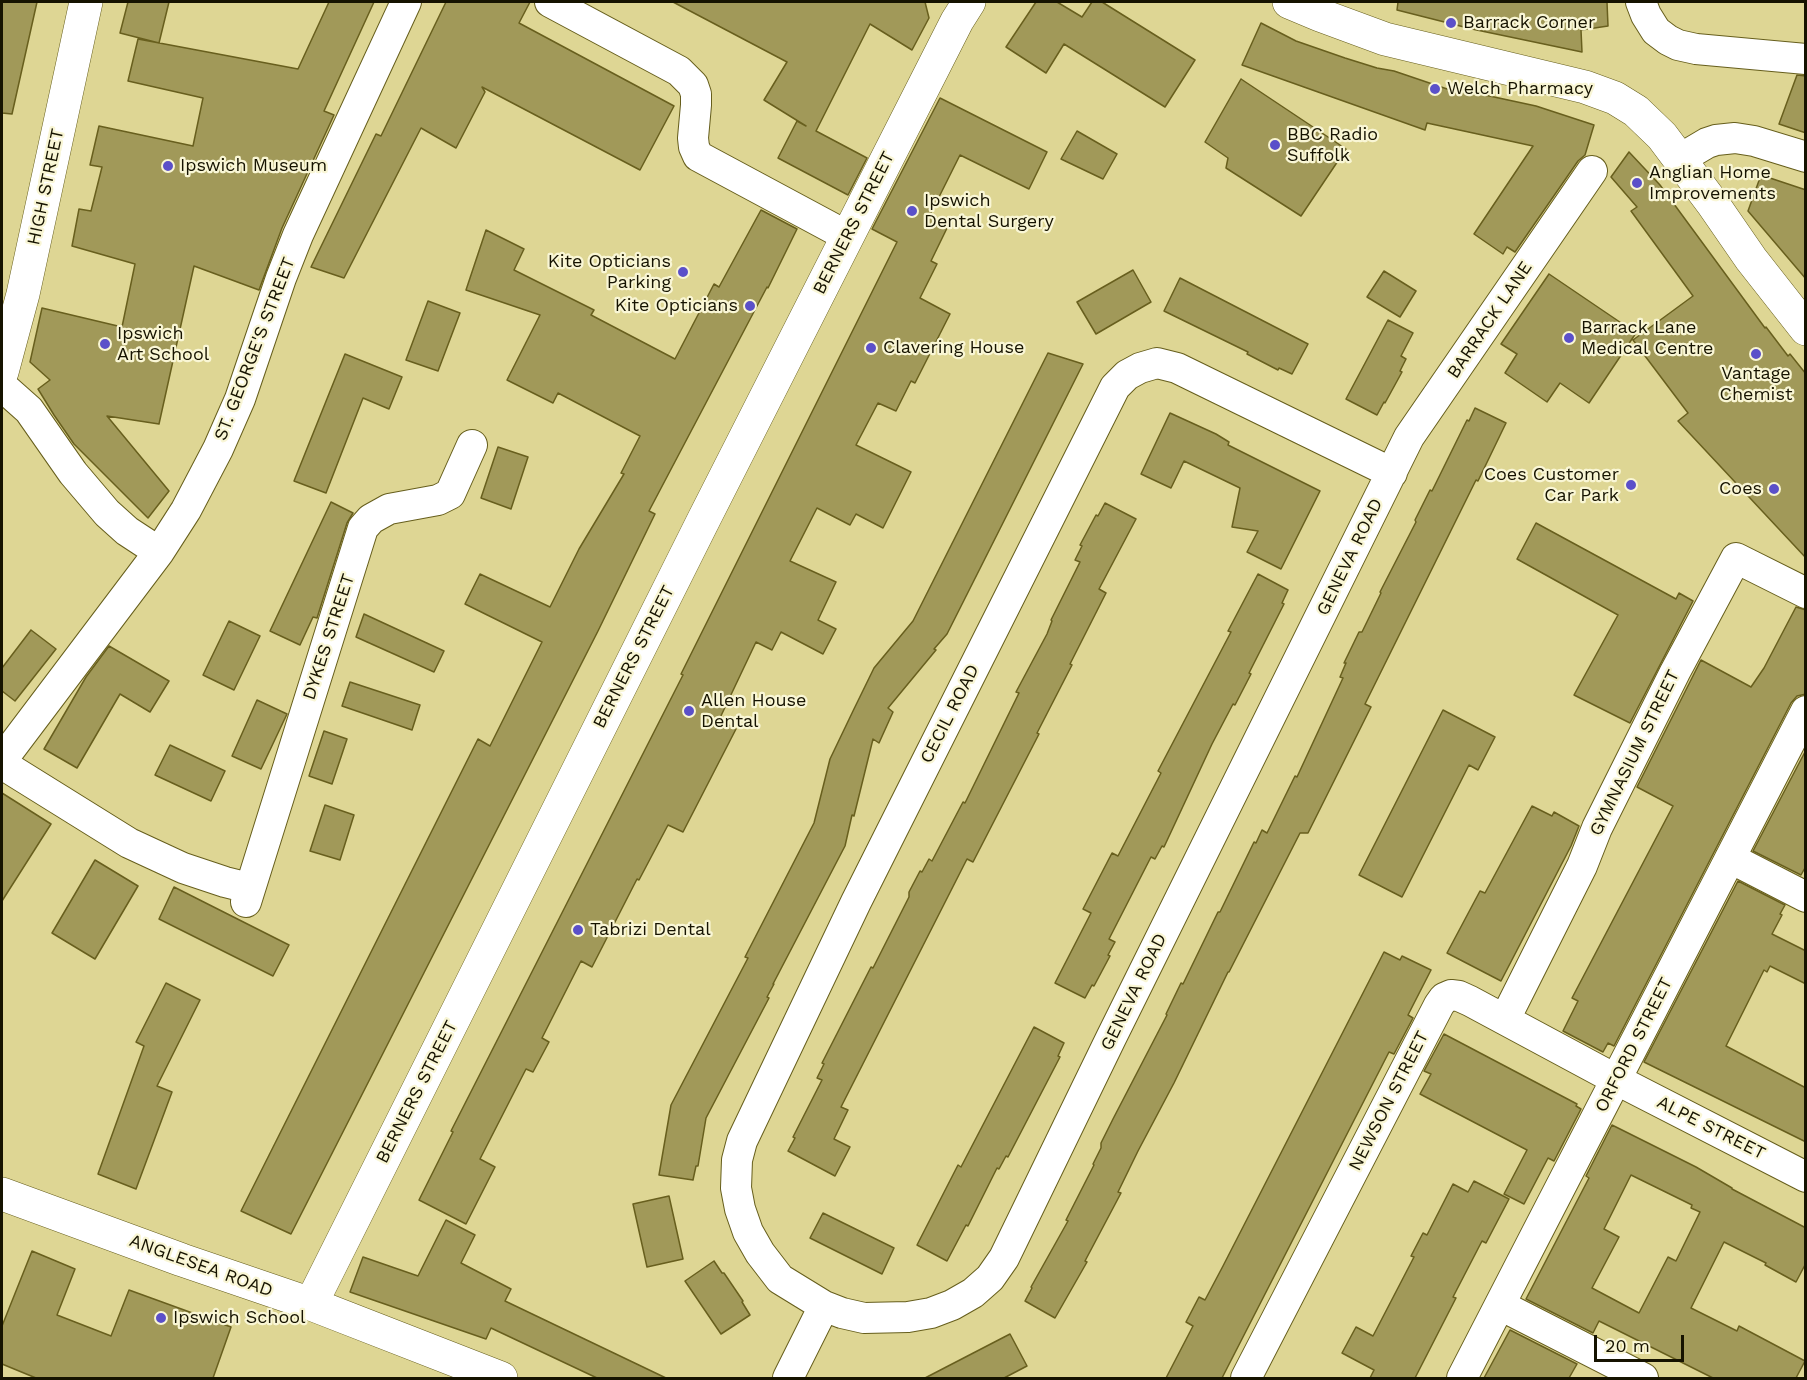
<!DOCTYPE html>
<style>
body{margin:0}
#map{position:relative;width:1807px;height:1380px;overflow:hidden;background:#ded694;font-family:"Work Sans",sans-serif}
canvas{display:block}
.frame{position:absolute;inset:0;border:3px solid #161300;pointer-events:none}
.scale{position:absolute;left:1594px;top:1335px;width:90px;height:27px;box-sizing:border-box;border:3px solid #161300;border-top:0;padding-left:8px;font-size:18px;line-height:21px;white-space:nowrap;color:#161300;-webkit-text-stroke:4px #f9f6d5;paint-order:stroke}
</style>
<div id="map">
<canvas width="1807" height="1380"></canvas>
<div class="frame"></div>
<div class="scale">20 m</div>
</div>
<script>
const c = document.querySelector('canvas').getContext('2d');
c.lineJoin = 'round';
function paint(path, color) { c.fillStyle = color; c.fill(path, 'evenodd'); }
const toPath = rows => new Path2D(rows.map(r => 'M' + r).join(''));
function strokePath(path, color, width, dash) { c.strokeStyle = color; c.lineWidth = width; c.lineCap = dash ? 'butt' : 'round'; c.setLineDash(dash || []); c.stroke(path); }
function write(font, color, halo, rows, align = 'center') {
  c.font = font + ' "Work Sans",sans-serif'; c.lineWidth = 4.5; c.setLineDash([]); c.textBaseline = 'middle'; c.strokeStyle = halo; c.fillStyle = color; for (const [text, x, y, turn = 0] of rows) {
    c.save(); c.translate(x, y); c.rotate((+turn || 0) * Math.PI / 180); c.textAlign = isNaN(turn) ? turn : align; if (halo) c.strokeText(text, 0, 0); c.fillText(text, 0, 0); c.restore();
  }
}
const building = toPath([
 [2,2,37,2,12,114,2,113,2,2],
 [128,2,169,2,159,43,120,33,128,2],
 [329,2,374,2,324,111,334,115,282,228,259,290,194,266,159,424,107,416,169,491,148,518,74,444,54,415,38,389,50,380,30,362,42,308,122,327,135,264,72,246,79,209,91,211,102,167,90,165,99,126,193,146,203,98,128,81,138,39,298,69,329,2],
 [446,2,530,2,519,23,674,106,640,170,482,87,485,92,456,148,421,128,344,278,311,267,376,134,381,136,446,2],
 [673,2,925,2,929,18,912,50,870,24,816,131,867,158,848,195,778,158,797,121,806,126,764,100,787,62,673,2],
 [1036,2,1057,2,1082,17,1092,2,1102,2,1195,60,1165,107,1064,44,1046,73,1006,47,1036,2],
 [1398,2,1607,2,1608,26,1581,30,1582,52,1472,29,1397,10,1398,2],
 [1261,23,1296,41,1345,58,1377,68,1394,71,1456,92,1457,89,1536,106,1594,125,1585,155,1578,161,1515,252,1507,247,1503,254,1474,234,1533,146,1427,123,1425,130,1242,65,1261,23],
 [1797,75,1806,76,1806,133,1779,124,1797,75],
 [1241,79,1346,149,1301,216,1226,168,1228,158,1205,142,1241,79],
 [940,98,1047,152,1029,189,960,155,930,215,949,224,931,261,937,264,920,298,950,314,915,383,911,381,896,411,878,403,856,445,911,472,883,528,856,514,850,525,817,508,790,561,836,582,818,620,836,629,823,654,781,632,772,650,756,642,719,720,736,729,683,832,668,825,639,880,637,879,592,967,581,961,542,1038,549,1042,533,1072,526,1069,480,1159,495,1167,466,1224,419,1200,453,1132,451,1131,683,675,681,674,897,242,872,229,940,98],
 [1077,131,1117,154,1103,179,1061,159,1077,131],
 [1629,152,1660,185,1765,328,1766,327,1788,356,1790,354,1806,374,1806,558,1678,421,1688,413,1633,340,1693,296,1631,211,1637,207,1611,177,1629,152],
 [1761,175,1806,190,1806,279,1748,211,1761,175],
 [761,210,797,229,768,288,767,287,649,511,655,514,598,631,291,1234,241,1211,478,739,490,746,542,642,465,604,480,574,550,607,579,549,624,474,621,473,640,436,558,393,553,403,507,380,540,315,466,290,486,230,524,249,514,270,594,310,591,315,675,359,714,284,719,287,761,210],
 [1133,270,1151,302,1096,334,1077,302,1133,270],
 [1384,271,1416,291,1400,317,1367,297,1384,271],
 [1549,274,1636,333,1589,403,1560,383,1547,402,1505,373,1517,354,1501,344,1549,274],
 [1180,278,1308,344,1292,374,1279,368,1278,370,1247,354,1248,352,1164,311,1180,278],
 [428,301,460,313,438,371,406,360,428,301],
 [1388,320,1413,333,1401,356,1406,359,1400,371,1402,372,1385,403,1384,402,1377,415,1346,399,1388,320],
 [1048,353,1083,364,947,634,934,649,936,650,888,708,893,712,879,743,873,739,854,816,852,815,845,846,773,984,774,984,767,997,769,998,706,1118,698,1166,696,1166,693,1180,659,1175,671,1105,748,958,745,957,814,823,830,759,853,711,874,668,913,621,1048,353],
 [345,354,402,377,389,409,363,398,326,493,294,481,345,354],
 [1475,408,1506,423,1478,481,1476,480,1365,704,1371,707,1308,833,1300,833,1229,972,1228,972,1174,1083,1138,1151,1118,1192,1121,1193,1085,1261,1087,1262,1055,1318,1025,1301,1032,1288,1031,1287,1068,1221,1066,1220,1094,1165,1093,1164,1101,1148,1101,1143,1113,1119,1167,1015,1166,1014,1181,983,1183,984,1218,912,1220,912,1254,842,1256,843,1262,830,1267,833,1295,776,1297,777,1343,678,1340,677,1346,663,1344,663,1359,632,1362,632,1381,593,1380,592,1416,522,1415,520,1430,490,1432,491,1467,420,1469,421,1475,408],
 [1170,413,1216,434,1229,442,1228,445,1320,491,1281,569,1247,552,1258,531,1232,527,1240,488,1184,461,1171,488,1141,474,1170,413],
 [498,447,528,457,511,509,481,498,498,447],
 [331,502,353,513,347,523,317,618,313,617,300,645,270,631,331,502],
 [1105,503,1136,519,1099,589,1106,593,1070,664,1072,665,1037,733,1039,734,973,862,967,859,841,1107,848,1110,834,1139,850,1147,835,1176,788,1151,795,1138,793,1137,822,1080,817,1078,824,1064,822,1063,871,967,873,968,909,897,909,892,920,871,922,872,929,859,932,861,963,802,965,803,1019,693,1016,692,1047,634,1052,621,1051,620,1080,562,1075,560,1082,546,1080,545,1096,515,1098,516,1105,503],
 [1536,523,1676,599,1679,593,1693,601,1630,723,1574,695,1618,615,1517,559,1536,523],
 [1258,574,1288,590,1282,603,1284,604,1249,673,1251,674,1235,705,1233,704,1212,744,1164,847,1162,846,1155,859,1151,857,1109,939,1115,942,1108,955,1110,956,1094,986,1092,985,1085,998,1055,983,1091,913,1083,909,1112,853,1118,856,1161,773,1158,771,1231,632,1228,631,1258,574],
 [1796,607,1806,610,1806,694,1797,696,1791,703,1614,1046,1608,1043,1603,1052,1563,1031,1578,1001,1572,998,1673,806,1637,787,1701,660,1751,687,1764,668,1796,607],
 [364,614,444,651,434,672,356,637,364,614],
 [229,621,260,636,234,690,203,675,229,621],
 [31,630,56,649,15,701,2,691,2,668,31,630],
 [109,646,169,681,150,712,120,694,77,768,44,749,86,677,109,646],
 [350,682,420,705,412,730,342,706,350,682],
 [257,700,287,714,261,769,232,756,257,700],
 [1443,710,1495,737,1478,770,1469,765,1402,897,1359,875,1443,710],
 [324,731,347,739,332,784,309,776,324,731],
 [170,745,225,771,211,801,155,775,170,745],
 [1806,750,1806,866,1801,875,1753,851,1806,750],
 [2,793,51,824,2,901,2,793],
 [325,805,354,815,340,860,310,851,325,805],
 [1532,806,1552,816,1554,812,1579,826,1571,846,1501,981,1447,953,1480,891,1485,893,1532,806],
 [95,860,138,886,95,959,52,933,95,860],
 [1738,881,1785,905,1780,914,1782,915,1772,934,1806,951,1806,984,1770,966,1767,972,1764,970,1726,1046,1806,1088,1806,1142,1644,1062,1738,881],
 [174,887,289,945,273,976,159,919,174,887],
 [1384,952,1400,960,1402,956,1431,970,1408,1015,1413,1018,1394,1054,1389,1052,1222,1378,1166,1378,1193,1326,1186,1322,1199,1297,1205,1300,1223,1266,1384,952],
 [166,983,200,1000,157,1086,172,1092,136,1189,98,1174,144,1046,136,1042,166,983],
 [1034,1027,1064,1043,1058,1056,1060,1057,1008,1157,1006,1156,999,1169,997,1168,968,1226,966,1225,947,1261,917,1245,958,1165,961,1167,1034,1027],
 [1444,1034,1577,1104,1576,1106,1581,1109,1554,1161,1548,1158,1524,1204,1504,1194,1527,1150,1420,1094,1431,1074,1424,1071,1444,1034],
 [1612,1125,1696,1167,1732,1188,1732,1189,1806,1228,1806,1263,1796,1282,1765,1265,1766,1263,1724,1242,1691,1308,1737,1331,1739,1326,1805,1361,1796,1378,1713,1378,1599,1321,1593,1333,1526,1299,1589,1178,1586,1176,1612,1125],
 [1631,1175,1692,1205,1691,1208,1700,1212,1676,1261,1668,1257,1639,1313,1592,1288,1619,1237,1604,1229,1631,1175],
 [1474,1181,1509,1199,1486,1243,1482,1241,1453,1297,1456,1298,1415,1378,1370,1378,1374,1370,1342,1353,1356,1327,1373,1336,1414,1257,1411,1256,1423,1233,1427,1235,1453,1184,1468,1192,1474,1181],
 [669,1196,683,1259,647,1267,633,1204,669,1196],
 [823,1213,894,1248,882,1274,810,1238,823,1213],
 [446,1220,475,1235,461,1263,511,1289,505,1301,666,1378,597,1378,491,1328,486,1339,350,1292,363,1257,418,1276,446,1220],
 [32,1251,75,1269,57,1315,111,1336,129,1290,231,1327,213,1378,36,1378,2,1364,2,1326,32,1251],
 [714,1261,722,1273,724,1273,743,1301,742,1302,750,1315,721,1334,685,1281,714,1261],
 [1510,1330,1577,1364,1569,1378,1484,1378,1510,1330],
 [1010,1334,1027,1366,1004,1378,925,1378,1010,1334]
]);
const minor = toPath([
 [550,2,679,71,693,85,696,94,696,105,693,138,694,147,698,156,847,236],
 [1641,2,1646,15,1656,31,1668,40,1678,45,1696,49,1806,59],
 [1680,159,1707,143,1716,140,1735,138,1754,141,1806,157],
 [2,386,29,410,73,473,107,513,127,531,159,552],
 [2,760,159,552,186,510,218,449,240,399,281,278,298,235,406,2],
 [2,764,129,843,183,868,225,882,249,888],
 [1730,858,1806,897],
 [246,902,363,528,371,519,389,509,438,500,450,494,472,445],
 [1505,1019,1582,866,1597,828,1675,672,1736,558,1806,593],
 [1500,1305,1643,1378],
 [824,1306,780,1279,760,1253,748,1232,740,1209,736,1188,737,1160,742,1141,856,902,1115,387,1127,375,1140,368,1157,363,1177,368,1392,473],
 [788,1378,824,1306,842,1313,864,1318,908,1317,931,1313,952,1305,973,1293,990,1278,1004,1258,1111,1038,1409,437,1592,171],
 [1246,1378,1439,1005,1444,998,1451,995,1459,996,1470,1001,1617,1080,1806,1177],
 [1462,1378,1806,711]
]);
const tertiary = toPath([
 [2,372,23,294,86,2],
 [2,1194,182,1260,311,1304,501,1378],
 [311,1304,705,517,957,21,969,2]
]);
const primary = toPath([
 [1289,2,1320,15,1385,39,1585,87,1615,98,1636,111,1662,136,1713,204,1751,259,1806,329]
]);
const markers = [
 [1451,23,6,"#5b50c9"],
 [1435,89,6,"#5b50c9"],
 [1275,145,6,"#5b50c9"],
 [168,166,6,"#5b50c9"],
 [1637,183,6,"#5b50c9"],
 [912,211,6,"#5b50c9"],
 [683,272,6,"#5b50c9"],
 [750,306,6,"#5b50c9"],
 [1569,338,6,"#5b50c9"],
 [105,344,6,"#5b50c9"],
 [871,348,6,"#5b50c9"],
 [1756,354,6,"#5b50c9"],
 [1631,485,6,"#5b50c9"],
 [1774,489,6,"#5b50c9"],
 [689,711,6,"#5b50c9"],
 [578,930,6,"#5b50c9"],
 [161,1318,6,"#5b50c9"]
];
const poiNames = [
 ["Barrack Corner",1463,23],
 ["Welch Pharmacy",1447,89],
 ["BBC Radio",1287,135],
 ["Suffolk",1287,156],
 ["Ipswich Museum",180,166],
 ["Anglian Home",1649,173],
 ["Improvements",1649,194],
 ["Ipswich",924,201],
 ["Dental Surgery",924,222],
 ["Kite Opticians",671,262,"right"],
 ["Parking",671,283,"right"],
 ["Kite Opticians",738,306,"right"],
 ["Barrack Lane",1581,328],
 ["Medical Centre",1581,349],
 ["Ipswich",117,334],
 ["Art School",117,355],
 ["Clavering House",883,348],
 ["Vantage",1756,374,"center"],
 ["Chemist",1756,395,"center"],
 ["Coes Customer",1619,475,"right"],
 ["Car Park",1619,496,"right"],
 ["Coes",1762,489,"right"],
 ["Allen House",701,701],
 ["Dental",701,722],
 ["Tabrizi Dental",590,930],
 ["Ipswich School",173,1318]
];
const streetNames = [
 ["HIGH STREET",46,187,-78],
 ["BERNERS STREET",854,223,-63],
 ["BARRACK LANE",1490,320,-56],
 ["ST. GEORGE'S STREET",255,349,-69],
 ["GENEVA ROAD",1350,557,-64],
 ["DYKES STREET",329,637,-72],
 ["BERNERS STREET",634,657,-63],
 ["CECIL ROAD",950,714,-63],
 ["GYMNASIUM STREET",1635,753,-64],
 ["GENEVA ROAD",1134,992,-64],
 ["ORFORD STREET",1634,1045,-63],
 ["BERNERS STREET",417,1092,-63],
 ["NEWSON STREET",1389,1101,-63],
 ["ALPE STREET",1711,1128,27],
 ["ANGLESEA ROAD",201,1266,20]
];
paint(building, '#a19959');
strokePath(building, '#685f1e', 1.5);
strokePath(minor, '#665e1c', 32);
strokePath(tertiary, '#665e1c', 34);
strokePath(primary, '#665e1c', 34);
strokePath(minor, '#fff', 30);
strokePath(tertiary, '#fff', 33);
strokePath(primary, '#fff', 33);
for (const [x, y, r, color] of markers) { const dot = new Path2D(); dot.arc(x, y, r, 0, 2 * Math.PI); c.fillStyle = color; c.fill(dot); strokePath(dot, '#f9f6d5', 2); }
write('18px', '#161300', '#f9f6d5', poiNames, 'left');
write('18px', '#161300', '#f9f6d5', streetNames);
</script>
